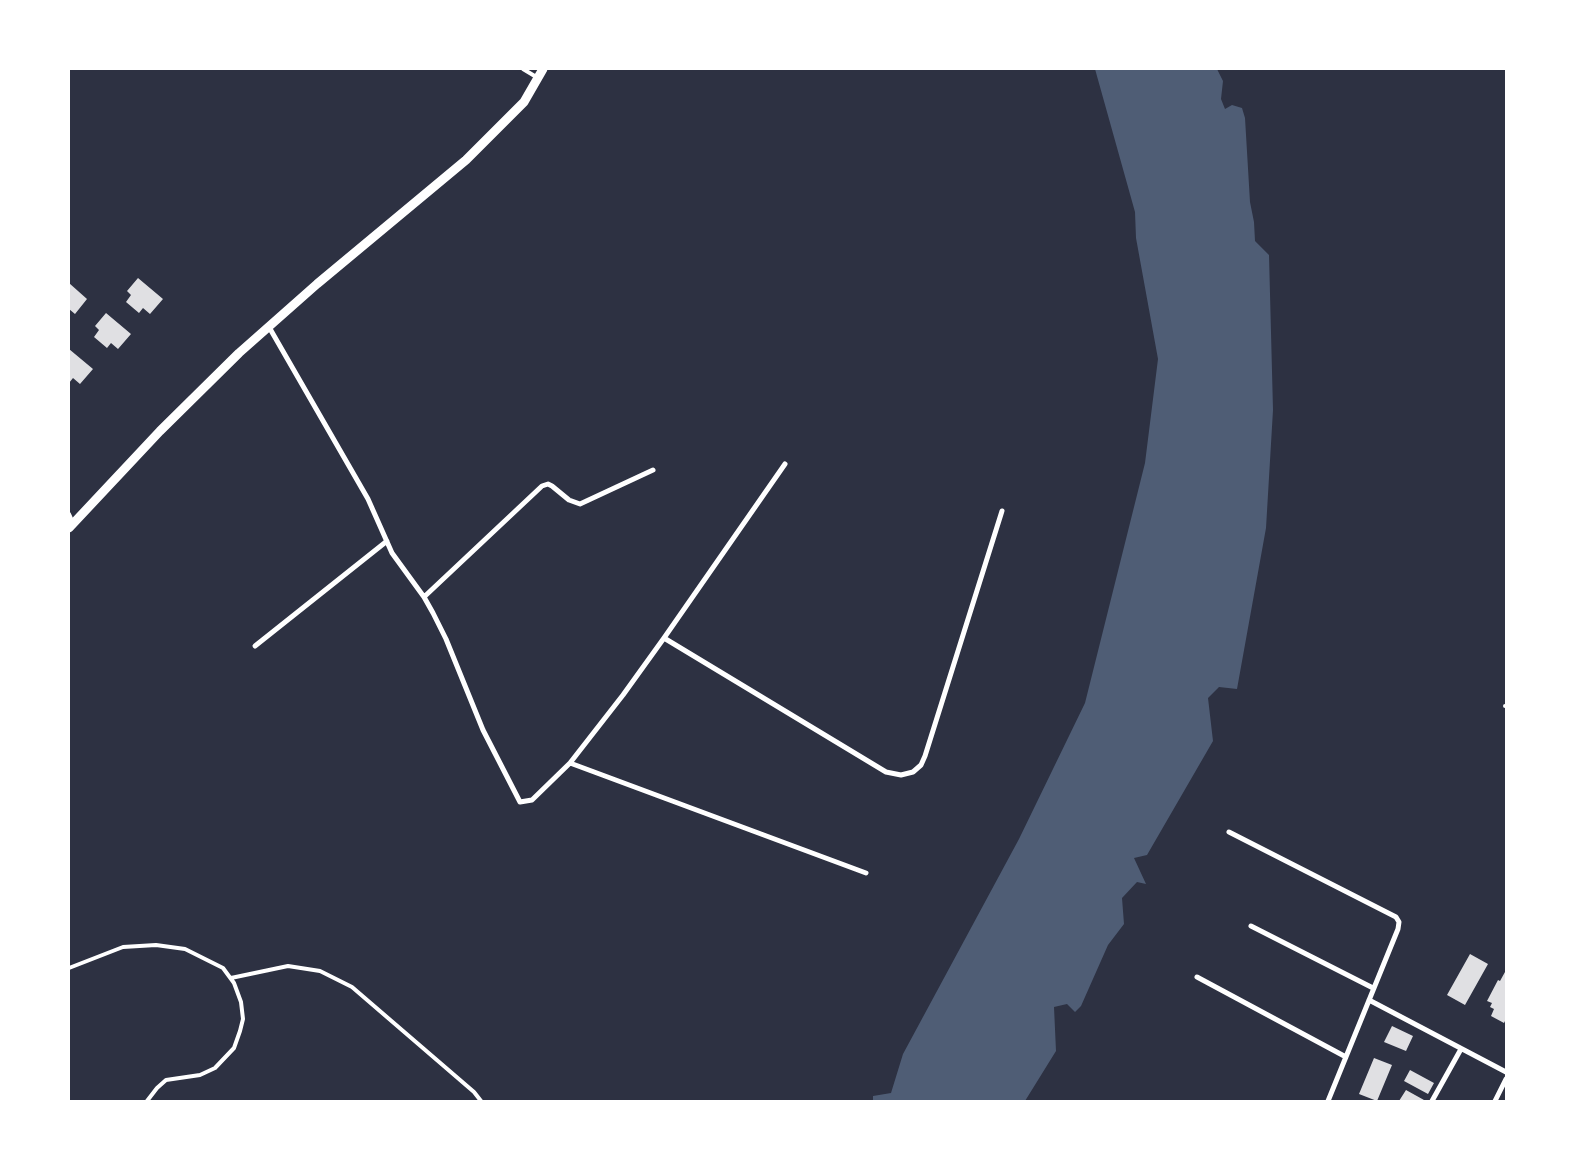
<!DOCTYPE html>
<style>
body{margin:0}
#map{position:relative;width:1575px;height:1170px;overflow:hidden;background:#2d3142;font-family:"Varela Round",sans-serif}
canvas{display:block}
.frame{position:absolute;inset:0;border:70px solid #fff;pointer-events:none}
</style>
<div id="map">
<canvas width="1575" height="1170"></canvas>
<div class="frame"></div>
</div>
<script>
const c = document.querySelector('canvas').getContext('2d');
c.lineJoin = 'round';
function paint(path, color) { c.fillStyle = color; c.fill(path, 'evenodd'); }
const toPath = rows => new Path2D(rows.map(r => 'M' + r).join(''));
function strokePath(path, color, width, dash) { c.strokeStyle = color; c.lineWidth = width; c.lineCap = dash ? 'butt' : 'round'; c.setLineDash(dash || []); c.stroke(path); }
const water = toPath([
 [1095,69,1217,69,1223,81,1221,99,1225,109,1232,105,1242,108,1245,118,1250,202,1254,222,1255,241,1269,255,1273,410,1266,528,1237,689,1219,687,1208,698,1213,741,1147,855,1134,858,1146,884,1137,882,1122,898,1124,924,1108,945,1081,1006,1075,1012,1067,1004,1054,1007,1056,1051,1025,1101,873,1101,873,1096,891,1093,903,1054,1019,839,1085,703,1145,463,1158,359,1136,238,1135,212]
]);
const building = toPath([
 [138,278,163,299,150,314,143,308,139,313,126,302,131,295,127,291],
 [69,283,87,299,75,314,69,309],
 [106,313,131,334,118,349,111,343,107,348,94,337,99,330,95,326],
 [69,349,93,369,80,384,73,378,69,383],
 [1470,954,1488,964,1465,1005,1447,995],
 [1505,972,1506,973,1506,1019,1504,1023,1491,1016,1494,1009,1490,1007,1492,1003,1487,1001,1498,980,1500,981],
 [1392,1026,1413,1036,1406,1051,1384,1042],
 [1374,1058,1392,1065,1377,1101,1359,1094],
 [1410,1070,1434,1083,1428,1094,1404,1081],
 [1406,1090,1424,1100,1423,1101,1399,1101]
]);
const service = toPath([
 [523,69,538,78],
 [69,514,73,523],
 [1505,706,1506,706],
 [69,968,123,947,156,945,185,949,223,968,234,983,241,1002,243,1019,240,1031,234,1048,215,1068,200,1075,166,1080,157,1088,147,1101],
 [231,978,288,966,320,971,352,987,474,1092,481,1101]
]);
const minor = toPath([
 [269,327,368,499,392,553,424,597,433,613,446,639,483,730,520,802,532,800,570,763,866,873],
 [424,597,542,486,548,484,552,486,569,500,580,504,653,470],
 [664,638,886,772,901,775,913,772,921,765,925,756,1002,511],
 [255,646,387,541],
 [570,763,623,695,664,638,785,464],
 [1229,832,1396,917,1399,922,1398,929,1328,1101],
 [1251,926,1373,988],
 [1197,977,1346,1057],
 [1369,1000,1506,1072],
 [1432,1101,1461,1049],
 [1495,1101,1506,1079]
]);
const tertiary = toPath([
 [69,528,160,431,239,353,317,284,466,160,524,102,543,69]
]);
paint(water, '#4f5d75');
paint(building, '#e0e0e3');
strokePath(service, '#fff', 4);
strokePath(minor, '#fff', 5);
strokePath(tertiary, '#fff', 9);
</script>
